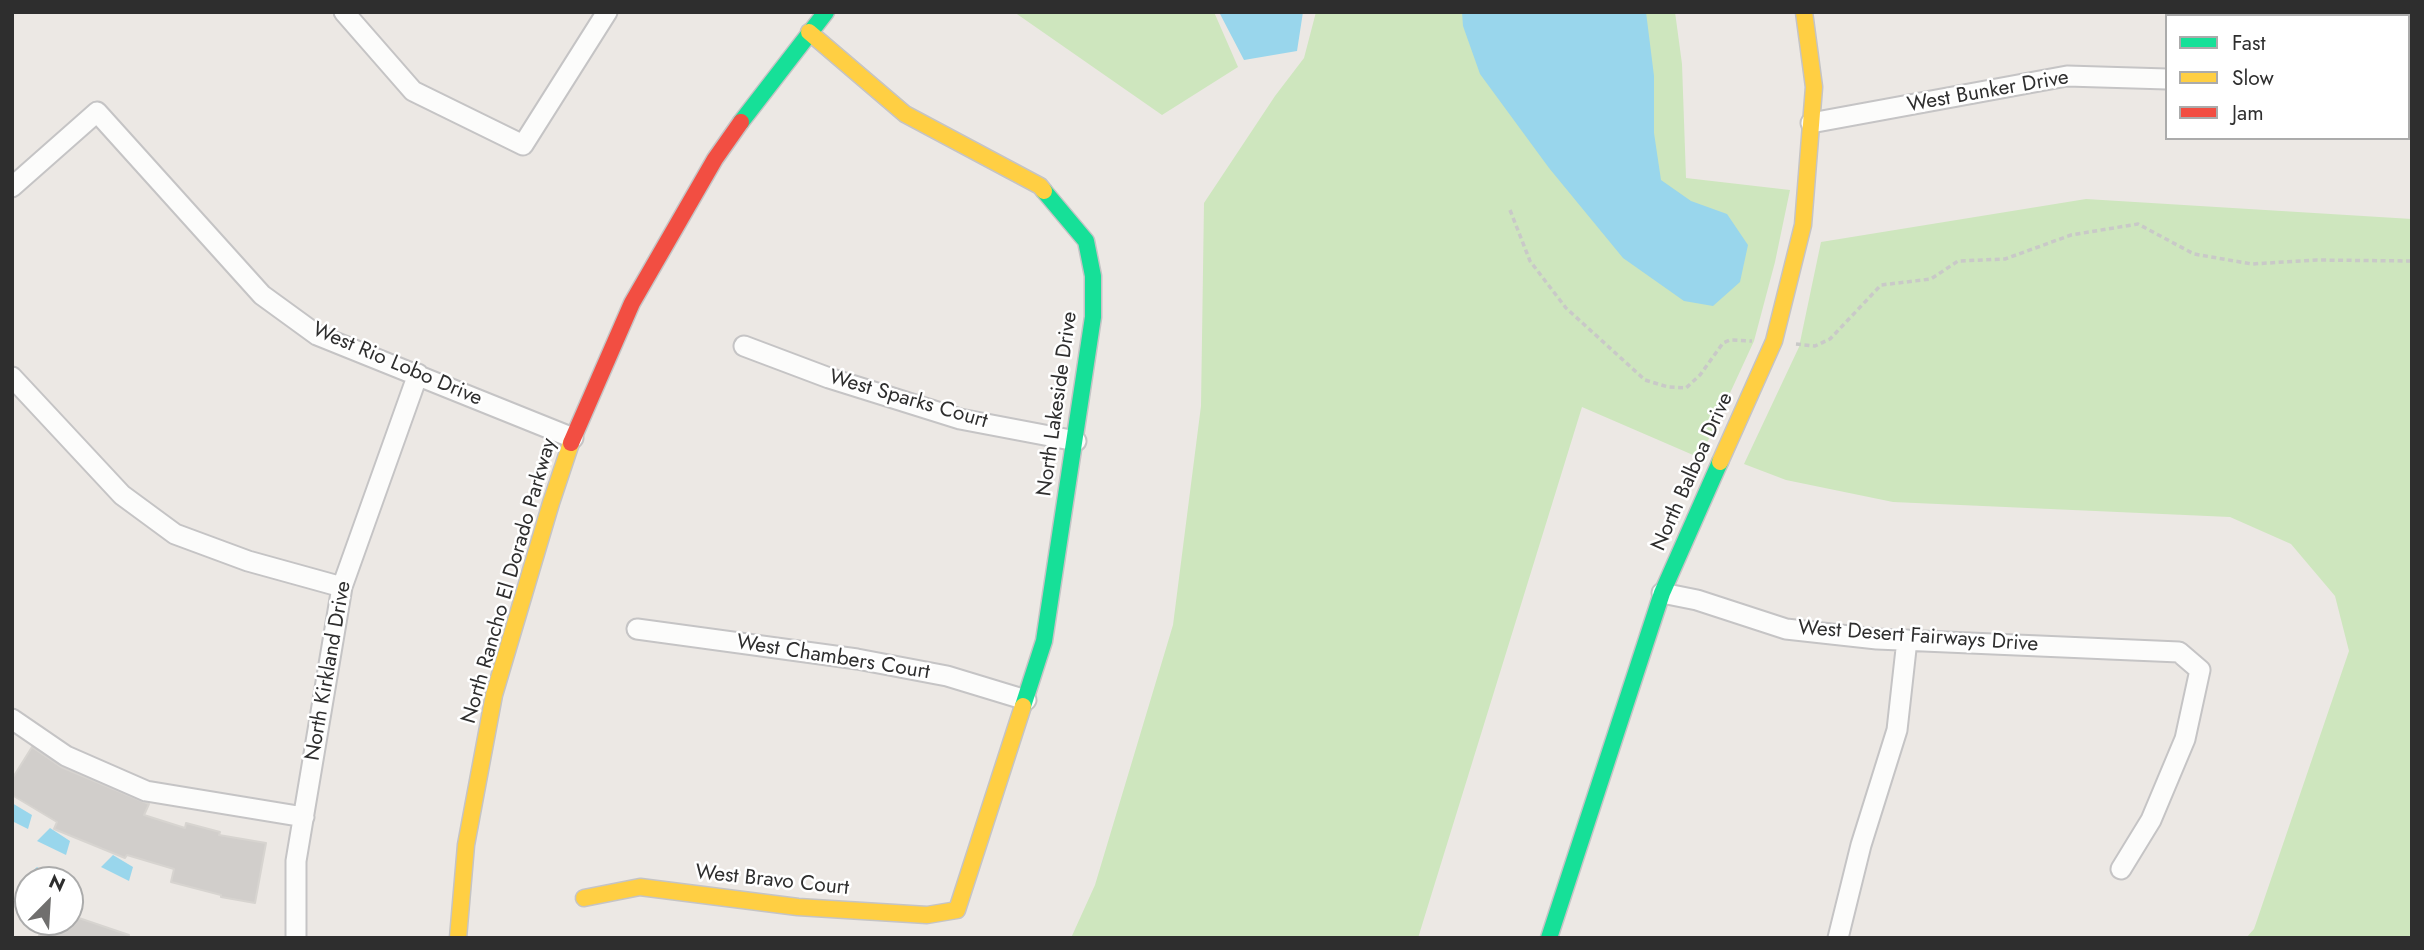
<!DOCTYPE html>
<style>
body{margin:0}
#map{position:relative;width:2424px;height:950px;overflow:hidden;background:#ece8e4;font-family:Jost,sans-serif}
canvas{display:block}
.frame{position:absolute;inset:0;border:14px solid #2e2e2e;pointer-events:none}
.legend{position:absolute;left:2165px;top:14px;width:245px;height:126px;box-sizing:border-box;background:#fff;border:2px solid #ababab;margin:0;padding:9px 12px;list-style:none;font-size:21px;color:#2e2e2e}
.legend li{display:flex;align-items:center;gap:14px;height:35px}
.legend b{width:35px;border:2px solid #ababab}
.north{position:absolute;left:14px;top:866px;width:70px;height:70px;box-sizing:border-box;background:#fff;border:2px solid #ababab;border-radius:50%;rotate:24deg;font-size:19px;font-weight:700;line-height:28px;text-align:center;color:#2e2e2e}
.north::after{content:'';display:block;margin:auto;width:24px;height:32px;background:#706f6e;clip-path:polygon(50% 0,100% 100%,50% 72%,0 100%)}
</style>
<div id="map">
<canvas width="2424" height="950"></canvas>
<div class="frame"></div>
<ul class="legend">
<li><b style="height:9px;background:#16e098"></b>Fast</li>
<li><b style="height:9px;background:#ffcf43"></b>Slow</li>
<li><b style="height:9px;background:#f24e42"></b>Jam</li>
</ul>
<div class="north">N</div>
</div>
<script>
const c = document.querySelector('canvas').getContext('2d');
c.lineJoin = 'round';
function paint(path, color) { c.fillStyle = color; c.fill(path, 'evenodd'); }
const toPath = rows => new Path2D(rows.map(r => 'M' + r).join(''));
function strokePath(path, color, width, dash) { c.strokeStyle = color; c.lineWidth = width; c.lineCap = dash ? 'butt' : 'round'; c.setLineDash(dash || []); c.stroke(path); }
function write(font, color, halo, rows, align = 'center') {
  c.font = font + ' Jost,sans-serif'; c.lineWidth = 5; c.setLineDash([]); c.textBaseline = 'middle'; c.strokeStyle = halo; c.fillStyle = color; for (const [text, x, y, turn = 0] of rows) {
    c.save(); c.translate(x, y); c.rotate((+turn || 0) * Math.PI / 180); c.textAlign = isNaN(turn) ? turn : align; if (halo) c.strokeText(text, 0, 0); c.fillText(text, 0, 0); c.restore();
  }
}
const green = toPath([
 [1014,12,1214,12,1238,67,1162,115],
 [1316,12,1675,12,1682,64,1686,178,1790,190,1775,262,1754,341,1700,458,1582,407,1418,938,1071,938,1095,885,1173,625,1201,406,1204,203,1275,96,1304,58],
 [2086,199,2412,219,2412,938,2246,938,2254,929,2349,651,2335,596,2291,544,2230,517,1893,502,1786,480,1744,464,1799,347,1821,242]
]);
const water = toPath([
 [1219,12,1303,12,1297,51,1244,60],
 [1462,12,1646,12,1654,76,1654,133,1661,180,1691,201,1727,214,1748,245,1740,282,1713,306,1684,301,1623,258,1549,168,1480,74,1463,26],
 [12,803,32,815,28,829,12,821],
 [50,828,70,841,66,855,37,841],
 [113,855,133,867,129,881,101,867],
 [37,867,56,879,56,880,28,882,24,879]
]);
const building = toPath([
 [32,747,61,767,149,804,144,815,185,828,186,823,220,832,219,835,266,843,255,903,221,897,221,895,171,882,174,869,127,855,125,858,54,829,57,822,12,795,12,779,32,747],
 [70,915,129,935,128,938,38,938,44,922,70,922,70,915]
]);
const path = toPath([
 [1510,210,1530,261,1566,308,1645,380,1668,387,1686,388,1700,375,1723,343,1730,340,1752,341],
 [1796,344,1815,346,1830,339,1881,285,1931,279,1958,261,2005,259,2071,235,2138,224,2194,254,2252,264,2317,260,2412,261]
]);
const street = toPath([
 [344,12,413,91,523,145,607,12],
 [2408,84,2412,84],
 [1811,123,2067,76,2167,79],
 [12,187,97,112,262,295,317,335,573,438],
 [744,346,829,378,960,419,1076,441],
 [12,377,122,495,175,534,248,561,342,587],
 [1662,593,1697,600,1786,629,1877,639,2179,652,2200,670,2185,739,2151,820,2121,869],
 [637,629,857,659,947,676,1026,700],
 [12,719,66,756,146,791,304,817],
 [296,938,296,861,342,587,418,374],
 [1838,938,1861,845,1897,730,1907,640]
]);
const fast = toPath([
 [741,122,826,12],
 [1023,706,1044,641,1093,317,1093,276,1086,241,1044,191],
 [1549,938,1662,593,1720,462]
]);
const slow = toPath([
 [809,32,905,114,1040,186,1044,191],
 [1720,462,1774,341,1803,225,1814,87,1804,12],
 [584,898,640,887,798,907,927,915,957,910,1023,706],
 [458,938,466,845,494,695,551,503,571,443]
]);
const jam = toPath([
 [571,443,632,303,715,159,741,122]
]);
const streetNames = [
 ["West Bunker Drive",1988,92,-10],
 ["West Rio Lobo Drive",397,365,23],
 ["West Sparks Court",908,400,16],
 ["North Lakeside Drive",1058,404,-82],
 ["North Balboa Drive",1693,472,-66],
 ["North Rancho El Dorado Parkway",510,581,-74],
 ["West Desert Fairways Drive",1918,637,4],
 ["West Chambers Court",833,658,9],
 ["North Kirkland Drive",329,671,-80],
 ["West Bravo Court",772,881,6]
];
paint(green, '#cee6be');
paint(water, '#99d6ec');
paint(building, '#d1cecb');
strokePath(building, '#d7d4d0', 2);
strokePath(street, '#c5c4c5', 23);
strokePath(fast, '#c5c4c5', 19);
strokePath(slow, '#c5c4c5', 19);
strokePath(jam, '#c5c4c5', 19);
strokePath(path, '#c9c9c8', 3.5, [5, 3.5]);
strokePath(street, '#fcfcfb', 19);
strokePath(fast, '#16e098', 16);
strokePath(slow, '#ffcf43', 16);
strokePath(jam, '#f24e42', 16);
write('21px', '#2e2e2e', '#fff', streetNames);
</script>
